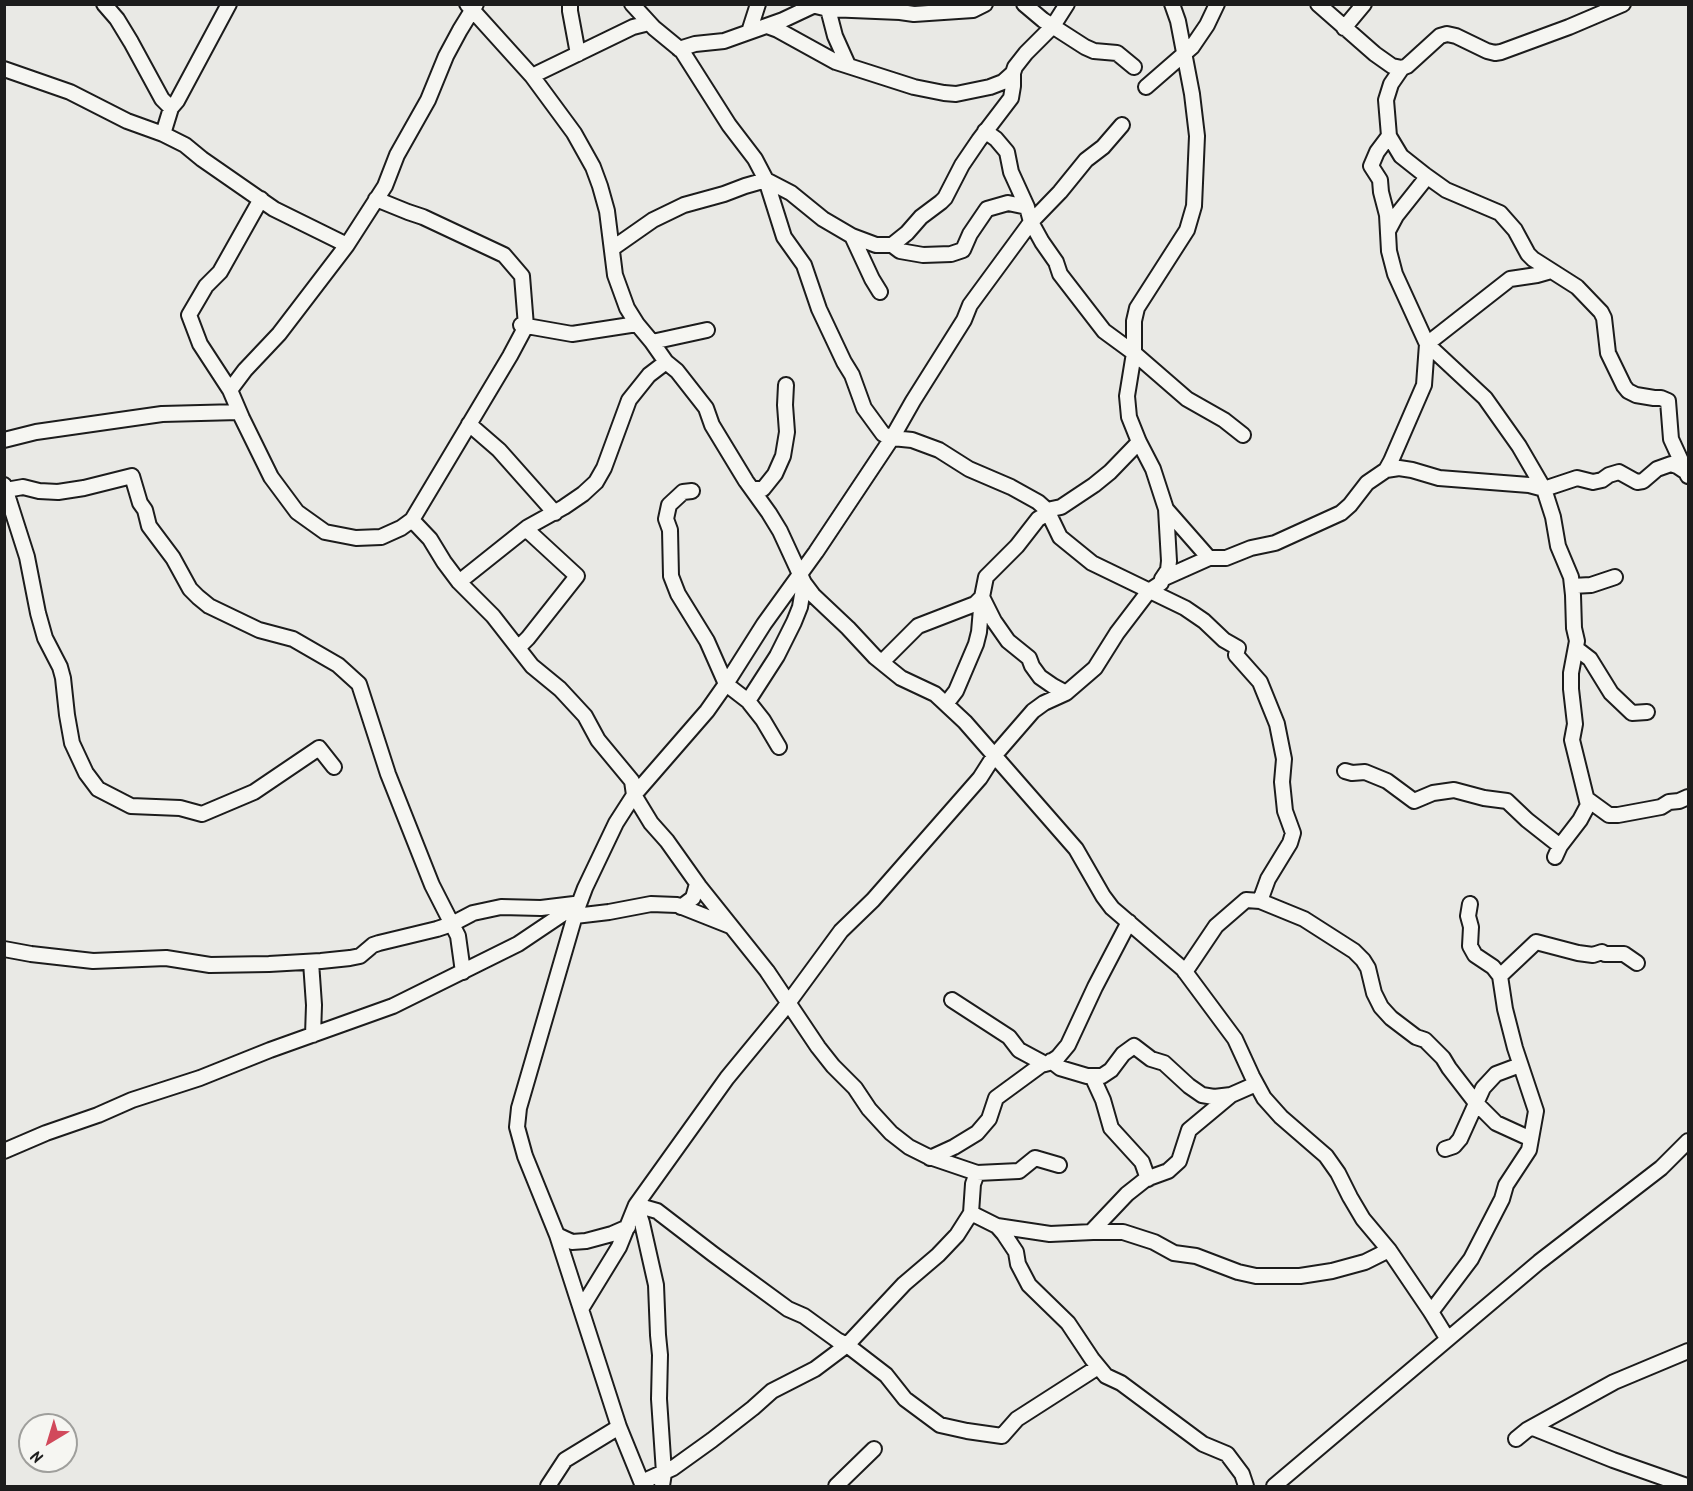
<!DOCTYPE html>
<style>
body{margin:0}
#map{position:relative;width:1693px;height:1491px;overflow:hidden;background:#e9e9e5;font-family:Kalam,sans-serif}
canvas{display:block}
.frame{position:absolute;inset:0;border:6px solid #1c1c1c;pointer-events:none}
.north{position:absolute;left:18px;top:1413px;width:60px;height:60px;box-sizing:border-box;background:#f6f6f2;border:2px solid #9f9f9c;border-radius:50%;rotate:218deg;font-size:16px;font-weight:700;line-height:24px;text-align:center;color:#1c1c1c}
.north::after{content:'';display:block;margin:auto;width:21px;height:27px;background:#d1495b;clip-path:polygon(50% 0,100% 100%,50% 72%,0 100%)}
</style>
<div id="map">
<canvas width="1693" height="1491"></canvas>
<div class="frame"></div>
<div class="north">N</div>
</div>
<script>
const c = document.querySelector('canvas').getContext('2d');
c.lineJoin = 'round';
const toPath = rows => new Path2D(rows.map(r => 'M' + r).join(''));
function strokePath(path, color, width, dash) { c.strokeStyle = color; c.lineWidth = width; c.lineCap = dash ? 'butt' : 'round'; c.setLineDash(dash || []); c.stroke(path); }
const minor = toPath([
 [104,4,117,19,131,42,162,99,171,108,163,134,185,145,202,159,274,209,347,245],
 [467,4,532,76,574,133,593,167,600,186,607,211,615,275,627,308,637,324,652,342,666,362,677,371,706,408,712,425,746,481,769,513,780,531,804,583,813,595,848,628,875,657,901,678,935,694,965,722,1076,849,1103,896,1112,908,1183,969,1235,1039,1252,1076,1264,1098,1281,1117,1326,1156,1338,1173,1350,1197,1363,1219,1389,1250,1431,1312,1447,1338],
 [632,4,654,28,682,51,729,125,755,159,766,180,784,237,804,265,819,309,844,362,852,375,864,408,883,434,892,438,912,440,939,450,969,469,1011,487,1038,502,1047,510,1060,537,1092,563,1185,608,1204,621,1224,640,1238,648,1236,655,1260,682,1277,724,1284,759,1282,782,1285,811,1293,833,1290,843,1268,879,1260,901],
 [1024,4,1043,20,1085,47,1094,51,1117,53,1134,67],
 [1318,4,1375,54,1392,66,1402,68,1407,66,1440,36,1447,34,1456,36,1487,51,1495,53,1501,52,1569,27,1623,4],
 [570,5,570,11,578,54],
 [816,6,828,9,900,12,914,14,973,10,985,4],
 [828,9,835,36,848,65],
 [767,26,778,30,836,62,914,87,944,93,956,94,990,87,1003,82,1013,73],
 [1344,28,1364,4],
 [749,32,758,4],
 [679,49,695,44,724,41,738,36,783,20,817,4],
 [4,69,70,92,127,121,163,134],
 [532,76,633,27,649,23],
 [1146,87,1192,47,1207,25,1217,4],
 [171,108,177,101,229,4],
 [985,131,996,139,1007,152,1011,172,1027,207,1031,222,1042,242,1056,262,1060,274,1104,331,1134,353,1187,399,1224,420,1243,435],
 [1389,136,1401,156,1425,175,1446,190,1500,213,1515,230,1528,254,1533,259,1577,287,1601,312,1604,318,1608,353,1624,386,1628,391,1636,395,1654,398,1661,398,1668,401,1671,439,1688,476],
 [261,199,220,272,206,286,189,315,200,344,230,390,242,418,271,477,297,512,325,532,356,538,381,537,401,528,412,520,510,356,526,326,522,276,504,255,423,217,408,212,376,199],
 [1388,231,1396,216,1427,177],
 [852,236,872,279,880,292],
 [892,245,907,233,921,217,941,202,945,198,962,165,979,140,1011,98,1013,86,1013,73,1015,67,1026,53,1053,26,1067,4],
 [613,248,653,220,684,205,724,194,745,186,766,180,791,193,823,219,852,236,876,245,892,245,900,251,923,255,951,254,963,250,970,234,987,209,1008,203,1027,207],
 [1551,271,1537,275,1510,279,1427,344,1485,398,1519,446,1544,489,1553,517,1558,546,1571,577,1573,595,1574,628,1577,641,1571,673,1571,689,1575,724,1572,740,1588,805,1580,820,1560,846,1555,857],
 [521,325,572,334,637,324],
 [652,342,707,330],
 [230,390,245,370,279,334,347,245,385,186,397,155,428,100,446,56,460,30,476,4],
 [469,424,499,450,555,513],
 [4,440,36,432,162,414,239,412],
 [1386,470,1399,468,1412,470,1439,478,1529,485,1544,489,1577,478,1593,482,1602,480,1609,475,1619,472,1637,482,1643,481,1657,469,1671,464,1677,466,1686,472],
 [4,485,27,557,38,613,45,638,60,667,63,678,67,715,72,743,86,773,98,789,131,806,180,808,202,814,254,792,319,748,334,767],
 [752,489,763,489,775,474,783,456,787,432,785,405,786,385],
 [6,490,23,487,39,491,58,492,84,488,132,476,140,503,145,510,149,526,173,558,190,589,198,597,209,606,259,630,293,639,338,665,359,684,388,774,432,885,458,936,463,972],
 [692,491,683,492,669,505,666,519,670,530,671,576,678,594,707,641,726,684,748,701,763,720,779,747],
 [1166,509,1209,558],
 [1047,510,1061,507,1094,485,1110,472,1139,442],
 [412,520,430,539,444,562,459,582,493,616,532,666,560,689,585,716,598,740,632,781,634,795,651,823,667,841,699,886,767,971,818,1047,833,1066,855,1088,869,1109,891,1133,909,1147,927,1156,977,1173,1019,1171,1035,1158,1059,1165],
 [1162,579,1168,570,1169,561,1166,509,1153,469,1139,442,1129,417,1127,396,1134,353,1134,321,1137,308,1187,230,1194,206,1197,136,1192,94,1178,21,1172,4],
 [459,582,528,527,564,507,583,494,596,482,604,468,629,400,649,375,666,362],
 [1572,586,1591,585,1615,577],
 [518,648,528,638,577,576,526,529],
 [1577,649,1590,659,1611,693,1632,713,1647,712],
 [882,662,918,626,975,604,982,597,994,621,1008,641,1029,658,1032,666,1040,677,1053,686,1066,693],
 [748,701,777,656,794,622,800,607,804,583],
 [946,704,956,691,976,644,979,632,982,597,986,577,1017,546,1038,519,1048,513],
 [1345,771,1352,773,1365,772,1387,781,1414,801,1433,793,1454,790,1484,798,1507,801,1527,820,1560,846],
 [1587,799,1609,815,1618,815,1661,807,1669,802,1679,801,1688,797],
 [681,907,693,898,697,884],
 [575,916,609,912,651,904,677,905,730,926],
 [4,949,31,954,93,961,166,958,210,965,269,964,321,961,350,958,360,956,373,945,379,943,437,929,452,924,473,913,501,907,541,908,574,904],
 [311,962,314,1005,313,1035],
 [1185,972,1216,926,1246,900,1260,901,1304,919,1354,951,1363,960,1368,968,1374,993,1381,1007,1391,1018,1416,1037,1425,1040,1443,1058,1449,1068,1476,1103,1496,1123,1531,1139],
 [1500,976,1536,942,1578,953,1593,955,1602,952,1605,954,1624,954,1637,963],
 [952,1000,1009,1037,1019,1050,1045,1064],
 [1051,1061,1060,1068,1087,1076,1102,1076,1111,1070,1123,1054,1134,1046,1151,1059,1164,1063,1189,1086,1202,1095,1214,1097,1231,1095],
 [1092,1076,1103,1100,1111,1128,1142,1162,1148,1179],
 [1445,1149,1454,1146,1460,1139,1483,1088,1496,1074,1520,1065],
 [4,1151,46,1133,98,1115,132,1100,200,1078,270,1050,393,1006,518,944,579,903],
 [930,1158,954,1147,977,1133,989,1119,996,1098,1041,1065,1049,1063,1058,1057,1068,1045,1095,987,1129,922],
 [971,1213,997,1226,1004,1234,1016,1252,1018,1264,1029,1285,1068,1323,1092,1359,1106,1376,1121,1383,1203,1444,1227,1454,1242,1474,1246,1486],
 [997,1226,1050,1234,1093,1232,1123,1232,1154,1242,1174,1253,1196,1256,1238,1272,1256,1276,1300,1276,1332,1271,1365,1262,1389,1250],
 [1091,1232,1127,1194,1146,1179,1168,1171,1179,1161,1189,1130,1231,1095,1256,1084],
 [557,1235,572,1242,586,1241,612,1234,628,1227],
 [581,1309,619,1247,636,1205,657,1211,713,1254,788,1309,804,1316,837,1340,847,1345,886,1375,905,1399,940,1425,967,1431,1002,1436,1017,1419,1098,1367],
 [1431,1312,1471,1259,1502,1199,1506,1185,1529,1150,1536,1111,1515,1048,1505,1009,1500,976,1493,967,1475,955,1470,946,1471,927,1468,916,1470,904],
 [1533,1428,1613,1460,1687,1486],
 [1516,1439,1527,1430,1614,1382,1688,1351],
 [642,1482,673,1468,712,1440,753,1408,772,1391,815,1369,847,1345,904,1284,938,1255,957,1235,971,1213,973,1184,977,1173],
 [548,1486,565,1460,619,1427],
 [643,1486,619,1427,557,1235,525,1156,517,1127,519,1108,576,912,585,888,616,823,634,795,707,711,726,684,764,624,816,552,892,438,913,401,964,320,970,305,1031,222,1060,192,1086,160,1103,147,1122,125],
 [662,1486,664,1473,659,1399,660,1355,658,1335,656,1285,642,1223,636,1205,727,1078,783,1010,841,931,873,900,980,778,994,756,1033,711,1044,703,1066,693,1095,668,1117,633,1149,591,1161,583,1162,579,1209,558,1226,558,1251,548,1275,543,1341,513,1350,505,1367,483,1386,470,1391,461,1424,385,1427,344,1395,274,1389,251,1387,215,1381,192,1380,180,1371,166,1377,152,1389,136,1386,100,1391,84,1402,68],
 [836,1486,874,1449],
 [1274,1486,1539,1262,1661,1168,1688,1141]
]);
strokePath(minor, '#1c1c1c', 18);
strokePath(minor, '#f6f6f2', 14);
</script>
